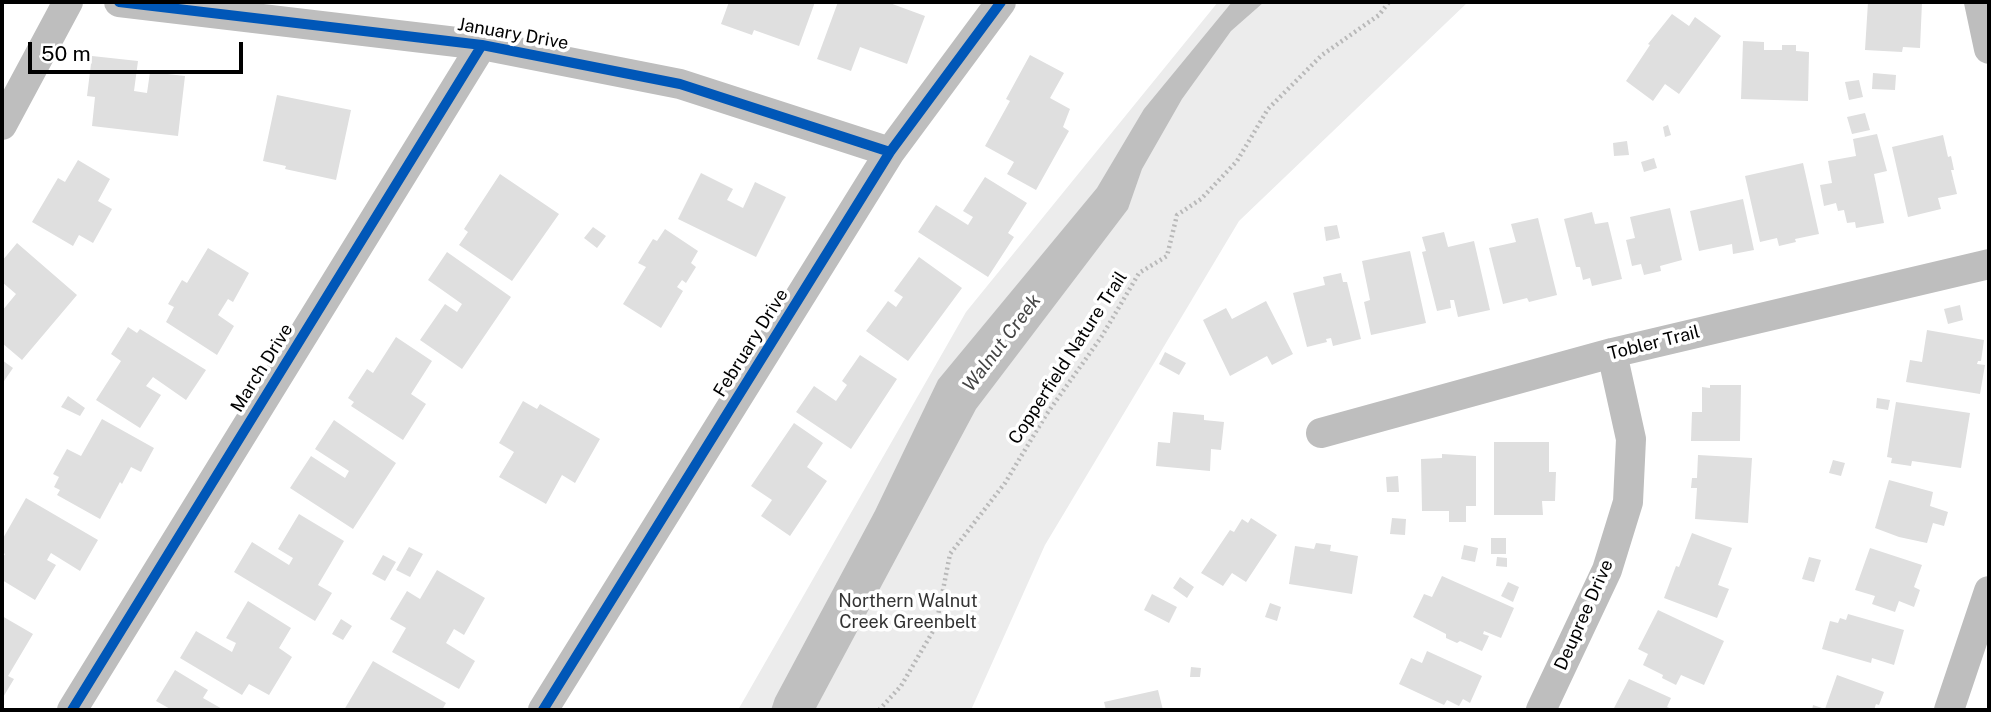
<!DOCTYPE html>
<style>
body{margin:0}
#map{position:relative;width:1991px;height:712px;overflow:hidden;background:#fff;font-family:"Public Sans",sans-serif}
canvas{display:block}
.frame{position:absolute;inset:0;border:4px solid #000;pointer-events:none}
.scale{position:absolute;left:28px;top:42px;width:215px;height:32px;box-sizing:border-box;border:4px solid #000;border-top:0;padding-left:9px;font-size:21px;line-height:24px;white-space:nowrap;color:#000;-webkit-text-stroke:5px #fff;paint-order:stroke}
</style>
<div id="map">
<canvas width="1991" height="712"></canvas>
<div class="frame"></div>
<div class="scale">50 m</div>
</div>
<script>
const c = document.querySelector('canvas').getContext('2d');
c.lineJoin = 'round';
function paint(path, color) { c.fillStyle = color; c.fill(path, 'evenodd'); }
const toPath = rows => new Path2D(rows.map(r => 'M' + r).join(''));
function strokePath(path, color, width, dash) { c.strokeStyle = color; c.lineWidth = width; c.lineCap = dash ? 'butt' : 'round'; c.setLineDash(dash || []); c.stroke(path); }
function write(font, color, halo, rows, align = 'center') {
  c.font = font + ' "Public Sans",sans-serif'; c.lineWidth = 7; c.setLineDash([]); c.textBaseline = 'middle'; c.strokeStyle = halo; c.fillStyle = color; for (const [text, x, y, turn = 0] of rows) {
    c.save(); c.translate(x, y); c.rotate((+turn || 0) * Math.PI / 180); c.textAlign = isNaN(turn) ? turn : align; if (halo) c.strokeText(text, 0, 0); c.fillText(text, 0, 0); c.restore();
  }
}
const green = toPath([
 [1218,2,1468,2,1239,221,1045,545,971,710,738,710,966,312]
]);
const water = toPath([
 [1232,2,1264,2,1231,31,1182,99,1142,169,1128,209,976,409,815,710,771,710,775,698,875,511,938,380,1097,188,1144,109]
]);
const building = toPath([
 [729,2,815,2,799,46,754,30,752,35,721,24],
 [838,2,887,2,925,16,907,64,860,47,851,71,817,59],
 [1868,2,1922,2,1920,48,1903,47,1902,52,1865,50],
 [1672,14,1689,26,1695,17,1721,36,1679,94,1665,84,1653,101,1626,81,1650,45,1648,44],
 [1743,41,1764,42,1764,50,1782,50,1782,45,1796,45,1796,51,1809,52,1808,101,1741,99],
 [1030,55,1064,73,1050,98,1070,109,1063,127,1069,131,1036,190,1007,174,1014,162,985,146,1010,101,1006,99],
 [92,56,138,61,134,91,147,93,150,72,185,76,178,136,92,126,95,97,87,96],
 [1873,73,1896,75,1895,90,1872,89],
 [1859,80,1863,97,1849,100,1845,82],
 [277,95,351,110,336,180,285,169,286,166,263,161],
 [1865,113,1870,130,1852,134,1847,117],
 [1668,125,1671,135,1665,137,1663,127],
 [1877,134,1887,171,1874,174,1884,223,1856,228,1855,222,1847,223,1844,210,1838,211,1836,203,1824,206,1820,185,1832,183,1828,161,1856,156,1853,139],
 [1943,135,1948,157,1951,156,1954,170,1951,170,1957,194,1938,198,1941,209,1908,217,1892,147],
 [1627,141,1629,155,1614,156,1613,143],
 [1654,158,1657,168,1644,172,1641,162],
 [78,160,110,179,98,201,112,209,93,243,79,235,73,246,32,222,58,178,65,182],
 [1803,163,1819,234,1795,239,1796,242,1779,246,1777,238,1760,242,1745,176],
 [701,173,733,189,727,200,743,208,755,182,786,197,756,257,678,219],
 [500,174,559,214,512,281,459,245,468,232,464,229],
 [985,177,1027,203,1008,233,1014,237,988,277,918,232,936,205,968,225,973,217,963,211],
 [1743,199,1754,250,1733,254,1732,244,1699,251,1690,211],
 [1670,208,1682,260,1660,266,1661,271,1644,275,1641,264,1632,266,1626,240,1635,238,1630,217],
 [1592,212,1595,224,1608,222,1622,279,1592,286,1590,278,1583,280,1580,267,1576,267,1564,219],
 [1538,218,1557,295,1529,302,1527,298,1503,304,1489,248,1516,242,1511,224],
 [1337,225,1340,238,1326,241,1324,227],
 [593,227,606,236,597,248,584,238],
 [665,229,698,251,691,263,696,267,686,283,682,280,677,287,683,291,661,328,623,304,646,267,638,263,653,239,657,241],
 [1444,232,1448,247,1474,241,1490,310,1458,317,1454,300,1450,300,1451,308,1437,311,1422,252,1426,251,1422,237],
 [17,243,77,295,22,360,2,343,2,311,16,294,2,282,2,261],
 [208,248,249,273,233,302,228,299,218,315,234,326,217,355,166,322,174,307,168,304,182,280,187,283],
 [1410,251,1426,323,1371,335,1364,302,1370,300,1362,261],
 [447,252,511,297,462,369,420,340,445,304,457,312,462,304,428,280],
 [919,257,962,288,908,361,866,331,888,301,896,307,903,297,894,291],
 [1341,273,1343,282,1347,282,1361,339,1333,346,1331,338,1326,339,1327,342,1307,347,1293,293,1325,285,1323,277],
 [1266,301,1293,354,1272,365,1267,356,1230,376,1203,320,1226,308,1232,319],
 [1960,305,1963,320,1948,324,1944,309],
 [128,327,137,333,140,329,206,370,186,400,153,377,146,386,161,395,140,428,96,400,121,361,111,354],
 [1927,330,1984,340,1981,361,1978,361,1977,364,1985,365,1980,394,1906,382,1910,360,1922,362],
 [396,337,432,361,411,394,426,404,403,440,351,406,354,402,348,398,367,369,373,373],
 [1165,352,1186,363,1179,375,1159,364],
 [860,355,897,379,851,449,796,412,814,386,836,401,847,385,842,381],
 [2,360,13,368,2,384],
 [1710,385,1741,385,1740,441,1691,441,1692,412,1702,412,1702,387,1710,388],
 [68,396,85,408,80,416,61,407],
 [1877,398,1890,400,1888,410,1876,408],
 [523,401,537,409,540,404,600,439,575,483,562,475,546,504,499,477,514,452,499,443],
 [1896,402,1970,413,1961,468,1912,461,1911,466,1891,463,1892,458,1887,457],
 [1173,412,1204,415,1204,420,1224,422,1221,450,1211,449,1210,471,1156,466,1158,442,1170,443],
 [102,419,154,448,141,472,131,467,122,484,120,482,100,519,57,495,60,490,54,487,59,477,53,474,67,449,81,456],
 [334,420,396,463,353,529,290,488,311,456,345,478,349,471,315,449],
 [794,423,823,443,807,467,827,481,790,536,761,516,772,500,751,486],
 [1494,442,1549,442,1549,472,1556,472,1555,501,1542,501,1543,515,1494,515],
 [1442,454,1476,456,1476,506,1466,506,1466,522,1449,522,1449,511,1422,511,1421,459,1442,458],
 [1698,455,1752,458,1748,523,1695,519,1697,488,1691,488,1692,478,1697,478],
 [1833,460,1845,463,1841,476,1829,473],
 [1398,476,1399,492,1387,492,1386,477],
 [1889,480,1933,492,1930,506,1948,512,1944,526,1933,523,1927,543,1899,537,1875,528],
 [26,498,98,540,80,571,51,553,47,560,56,565,35,600,2,580,2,559,5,554,2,552,2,540],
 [299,514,344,541,318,585,332,593,315,621,234,572,252,542,289,565,293,558,278,549],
 [1251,518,1277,535,1246,582,1232,573,1223,586,1201,573,1230,530,1234,532,1242,519,1248,523],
 [1392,518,1406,519,1405,535,1390,534],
 [1692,533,1732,548,1718,585,1729,589,1717,618,1664,598,1676,566,1679,567],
 [1491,538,1506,538,1506,554,1491,554],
 [1316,543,1331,545,1330,551,1358,556,1352,594,1289,584,1295,546,1314,549],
 [1464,545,1478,548,1475,562,1461,559],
 [409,547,423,554,410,577,396,570],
 [1870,548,1922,565,1914,587,1920,590,1914,607,1899,601,1895,612,1872,604,1875,596,1855,590],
 [383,555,396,562,385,581,372,574],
 [1497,557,1507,558,1507,567,1496,566],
 [1809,557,1821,560,1814,582,1802,579],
 [437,570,485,598,464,635,454,629,446,643,475,661,459,689,392,652,406,628,390,619,407,591,420,599],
 [1442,576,1514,608,1501,638,1484,631,1483,634,1489,636,1482,651,1460,641,1457,643,1446,638,1446,634,1413,617,1424,594,1432,597],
 [1180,577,1194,587,1187,598,1173,588],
 [1508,582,1519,587,1513,602,1501,596],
 [1152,594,1177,607,1169,623,1144,610],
 [248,601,291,628,279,648,292,657,269,695,249,684,242,695,180,658,196,631,232,652,236,643,226,638],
 [1270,603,1281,607,1277,621,1265,617],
 [1658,610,1724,641,1704,685,1681,675,1676,685,1662,678,1663,675,1643,665,1648,654,1638,649],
 [1848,614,1904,630,1894,665,1872,658,1871,663,1822,649,1830,621,1838,623,1840,618,1846,620],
 [2,616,33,634,8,676,14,679,2,699],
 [341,619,352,626,343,640,332,634],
 [1427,651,1482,676,1470,703,1463,699,1459,706,1447,700,1444,705,1399,684,1411,658,1422,663],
 [373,661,446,703,442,710,344,710],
 [1191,667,1201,668,1200,677,1190,677],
 [175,670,208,690,203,698,224,710,172,710,156,701],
 [1837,675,1884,692,1879,705,1876,704,1874,710,1812,710,1813,705,1825,709],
 [1629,679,1671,698,1667,707,1675,710,1614,708],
 [1158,690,1163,710,1106,710,1104,702]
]);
const path = toPath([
 [879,710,901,686,936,626,950,554,1005,483,1046,415,1102,336,1139,273,1167,256,1177,215,1201,199,1237,161,1268,109,1322,55,1379,15,1389,2]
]);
const minor = toPath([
 [119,2,482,45,680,84,890,152],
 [1979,2,1989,49],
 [2,125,68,2],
 [1321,433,1612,353,1989,264],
 [72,710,482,45],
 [543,710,890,152,1001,2],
 [1541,710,1607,570,1628,502,1631,439,1612,353],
 [1949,710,1989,591]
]);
const cycleway = toPath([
 [119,2,482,45,680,84,890,152],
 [72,710,482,45],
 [543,710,890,152,1001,2]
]);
const streetNames = [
 ["January Drive",513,34,10],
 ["February Drive",751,343,-58],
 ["Tobler Trail",1654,343,-14],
 ["Copperfield Nature Trail",1068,358,-57],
 ["March Drive",262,368,-58],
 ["Deupree Drive",1584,615,-66]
];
const parkNames = [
 ["Northern Walnut",908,601],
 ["Creek Greenbelt",908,622]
];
const waterNames = [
 ["Walnut Creek",1002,343,-53]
];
paint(green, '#ececec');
paint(water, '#bfbfbf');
paint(building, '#dfdfdf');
strokePath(path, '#b9b9b9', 4.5, [2, 3.5]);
strokePath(minor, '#bebebe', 30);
strokePath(cycleway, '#0057b8', 10);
write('18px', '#000', '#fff', streetNames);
write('18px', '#333', '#fff', parkNames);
write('italic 19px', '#444', '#fff', waterNames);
</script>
